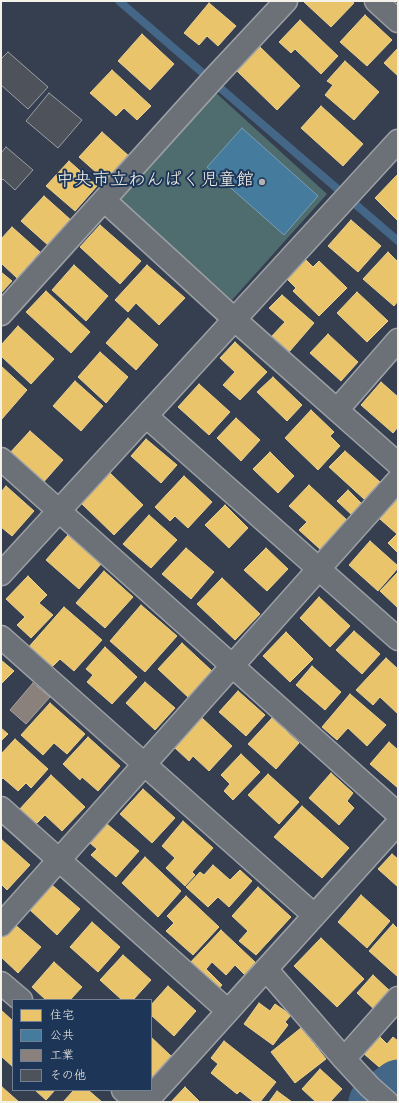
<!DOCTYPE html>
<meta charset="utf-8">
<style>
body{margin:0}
#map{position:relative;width:399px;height:1103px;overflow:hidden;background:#353f4f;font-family:"Indie Flower","Klee One",sans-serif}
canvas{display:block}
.frame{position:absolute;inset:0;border:2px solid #f4f1e8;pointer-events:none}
.legend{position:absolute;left:12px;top:999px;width:140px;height:92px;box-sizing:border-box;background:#1d3557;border:1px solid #738091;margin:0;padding:5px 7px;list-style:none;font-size:12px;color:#f4f1e8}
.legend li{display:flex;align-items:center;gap:8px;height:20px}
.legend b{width:20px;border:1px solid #738091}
</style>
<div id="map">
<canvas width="399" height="1103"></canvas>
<div class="frame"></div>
<ul class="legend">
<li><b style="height:11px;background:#e9c46a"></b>住宅</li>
<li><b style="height:11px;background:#457b9d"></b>公共</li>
<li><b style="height:11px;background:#8a817c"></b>工業</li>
<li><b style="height:11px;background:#4d525b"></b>その他</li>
</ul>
</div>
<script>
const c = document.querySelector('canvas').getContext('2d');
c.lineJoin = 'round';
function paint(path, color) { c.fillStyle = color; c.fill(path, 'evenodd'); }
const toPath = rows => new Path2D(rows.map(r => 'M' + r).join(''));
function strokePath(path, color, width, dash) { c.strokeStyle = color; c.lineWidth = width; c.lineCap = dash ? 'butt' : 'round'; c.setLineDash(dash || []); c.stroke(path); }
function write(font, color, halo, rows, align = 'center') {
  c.font = font + ' "Indie Flower","Klee One",sans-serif'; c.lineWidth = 4; c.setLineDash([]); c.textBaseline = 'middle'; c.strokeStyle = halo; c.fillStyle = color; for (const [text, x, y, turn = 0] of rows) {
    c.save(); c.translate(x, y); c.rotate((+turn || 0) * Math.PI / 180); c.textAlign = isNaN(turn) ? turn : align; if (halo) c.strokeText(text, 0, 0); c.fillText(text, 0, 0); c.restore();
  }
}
const green = toPath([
 [215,92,327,194,232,300,119,198]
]);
const homes = toPath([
 [306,1,351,1,354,3,331,27,304,2,306,1],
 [209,3,236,26,218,46,207,36,199,45,184,33,209,3],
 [365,15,392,40,367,66,340,42,365,15],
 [300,20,338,56,321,74,295,49,291,53,279,42,300,20],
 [142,34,174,64,150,90,118,61,142,34],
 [259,46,300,86,277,110,236,70,259,46],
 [398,48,398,76,384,63,398,48],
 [345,61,379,92,354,120,325,95,333,85,327,81,345,61],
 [112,70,151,106,137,120,124,108,116,116,90,93,112,70],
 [321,106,363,144,343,166,301,128,321,106],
 [102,132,130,157,107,182,79,157,102,132],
 [69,161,97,186,75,211,46,186,69,161],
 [398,174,398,221,375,198,398,174],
 [44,196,72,221,49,246,21,221,44,196],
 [351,220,381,246,358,272,328,246,351,220],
 [100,225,141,261,120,284,80,247,100,225],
 [12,227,40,252,17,278,1,263,1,239,12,227],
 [388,252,398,262,398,301,394,306,363,279,388,252],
 [305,259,313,267,319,261,347,288,319,316,293,291,296,288,287,279,305,259],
 [74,265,108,296,86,321,52,290,74,265],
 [147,265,185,298,159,325,136,303,128,312,115,300,147,265],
 [1,272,12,281,1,293,1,272],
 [46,291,90,332,71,353,26,312,46,291],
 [357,292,388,321,367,342,337,313,357,292],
 [282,295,314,323,289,352,272,336,285,322,269,308,282,295],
 [128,318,158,345,136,370,106,343,128,318],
 [18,326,54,359,31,384,1,356,1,345,18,326],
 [328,334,358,362,341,381,310,353,328,334],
 [235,342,267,372,240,400,223,385,235,372,220,358,235,342],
 [100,352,128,377,106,403,78,377,100,352],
 [1,366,27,390,1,420,1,366],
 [273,377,302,405,287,421,257,392,273,377],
 [75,381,103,406,81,431,53,406,75,381],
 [381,382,398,397,398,427,393,433,361,405,381,382],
 [199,384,230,412,209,435,178,407,199,384],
 [311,410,334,432,330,436,340,446,318,470,285,438,311,410],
 [236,418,260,440,241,461,217,438,236,418],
 [30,431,63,460,41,485,8,455,30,431],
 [146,439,177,465,161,483,131,456,146,439],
 [345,451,380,482,364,499,329,467,345,451],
 [270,452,294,476,278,493,253,469,270,452],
 [110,473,143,505,114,535,81,503,110,473],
 [184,476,212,502,188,528,175,516,170,521,155,507,184,476],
 [309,485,348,521,321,550,299,530,307,522,289,506,309,485],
 [6,486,34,511,12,536,1,527,1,492,6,486],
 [348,490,364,506,354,517,337,501,348,490],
 [398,499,398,553,388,543,397,534,380,519,398,499],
 [225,505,248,528,229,548,205,525,225,505],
 [149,515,177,540,151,568,123,544,149,515],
 [68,535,101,564,79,589,46,560,68,535],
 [370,541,398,566,398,568,378,591,349,565,370,541],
 [186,548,214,572,191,599,162,574,186,548],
 [266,548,288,569,267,591,244,570,266,548],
 [104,571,133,597,105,628,76,603,104,571],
 [398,572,398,608,380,591,398,572],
 [28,576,47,595,39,603,53,615,31,638,17,625,25,617,6,599,28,576],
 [222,578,260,614,235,640,197,604,222,578],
 [319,597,350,626,330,647,300,618,319,597],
 [141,605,177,636,145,672,110,641,141,605],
 [64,607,102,640,74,671,60,659,50,669,27,649,64,607],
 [354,631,380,654,362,674,336,650,354,631],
 [286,632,313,659,290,682,263,656,286,632],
 [182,643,213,672,189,698,158,669,182,643],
 [105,647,137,677,112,704,87,682,93,675,86,669,105,647],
 [386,658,398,669,398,714,380,697,373,705,356,690,386,658],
 [1,660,14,671,1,684,1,660],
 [312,666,341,692,325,710,296,685,312,666],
 [145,682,175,708,155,730,126,703,145,682],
 [238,691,265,715,246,736,219,712,238,691],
 [350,694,386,725,367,746,348,728,337,740,322,727,350,694],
 [50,703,85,734,67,754,54,743,43,755,21,735,50,703],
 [201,717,232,746,209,771,193,756,189,761,174,747,201,717],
 [272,718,299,743,276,769,248,744,272,718],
 [1,728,8,734,1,741,1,728],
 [88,737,120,766,98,791,82,777,80,780,63,764,88,737],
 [15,739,48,769,31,788,26,783,18,791,3,778,1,780,1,754,15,739],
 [389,742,398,750,398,788,370,764,389,742],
 [241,754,260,772,233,800,224,791,230,784,221,775,241,754],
 [331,773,353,793,347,801,354,808,339,825,309,798,331,773],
 [268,774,299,802,279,824,248,795,268,774],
 [51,775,85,807,62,831,45,815,34,826,18,811,51,775],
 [143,789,175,818,152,843,120,814,143,789],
 [302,806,349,848,322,878,274,837,302,806],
 [183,821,213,848,192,872,195,875,185,886,166,868,175,858,162,846,183,821],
 [107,824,139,851,116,877,91,855,97,849,90,843,107,824],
 [2,840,30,865,7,890,1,884,1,841,2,840],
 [392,854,398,859,398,887,378,869,392,854],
 [145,857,181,891,158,917,122,883,145,857],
 [213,865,230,880,240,870,252,881,229,907,218,897,208,907,186,887,200,872,204,875,213,865],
 [52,885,80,909,57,935,29,909,52,885],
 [258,887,291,917,256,955,239,941,248,931,232,916,258,887],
 [361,895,390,921,367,948,338,922,361,895],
 [186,896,219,927,193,955,166,931,174,923,167,916,186,896],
 [92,922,120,947,98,972,70,947,92,922],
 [13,923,41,947,18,973,1,957,1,936,13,923],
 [393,924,398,929,398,977,369,951,393,924],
 [221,930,256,963,245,975,235,965,226,975,212,962,206,969,222,985,215,993,187,966,221,930],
 [321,938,364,979,337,1007,294,966,321,938],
 [123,955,151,980,133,1000,122,1000,100,980,123,955],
 [54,962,82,987,70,1000,46,1000,32,987,54,962],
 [373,975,393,994,377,1012,357,993,373,975],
 [168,986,196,1011,174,1036,151,1015,151,1005,168,986],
 [259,1003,270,1011,275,1004,291,1015,285,1022,288,1025,273,1045,244,1024,259,1003],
 [1,1010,13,1021,13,1067,1,1056,1,1010],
 [301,1028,326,1059,295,1083,271,1052,301,1028],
 [379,1036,387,1044,393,1037,398,1041,398,1065,386,1073,363,1053,379,1036],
 [151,1037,171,1056,152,1077,151,1076,151,1037],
 [224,1041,276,1082,260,1102,254,1102,240,1091,237,1094,211,1073,218,1064,211,1058,224,1041],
 [320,1069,342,1089,330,1102,316,1102,302,1089,320,1069],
 [2,1087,19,1102,1,1102,1,1088,2,1087],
 [185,1087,200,1102,171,1102,185,1087],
 [35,1090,55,1090,46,1100,35,1090],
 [74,1090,88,1090,102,1102,63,1102,74,1090],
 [277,1091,292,1102,269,1102,277,1091]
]);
const public = toPath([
 [242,128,318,196,284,235,207,167,242,128]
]);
const industry = toPath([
 [33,683,50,697,26,724,10,710,33,683]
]);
const stream = toPath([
 [119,1,398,241]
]);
const river = toPath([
 [373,1102,398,1084]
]);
const building = toPath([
 [8,52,48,87,28,109,1,85,1,59,8,52],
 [49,93,82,120,58,148,26,121,49,93],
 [6,147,33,170,15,190,3,179,1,181,1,153,6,147]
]);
const minor = toPath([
 [376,1,398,21],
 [104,200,234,319,398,464],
 [1,314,215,77,286,1],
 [337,410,398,340],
 [146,416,398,639],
 [1,459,398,814],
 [1,574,398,141],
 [1,637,314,915],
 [1,808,228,1011],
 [1,925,398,480],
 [266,969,344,1059,370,1087,387,1102],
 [1,983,21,1000],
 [344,1059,398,998],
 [123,1090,137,1102],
 [146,1102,398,823]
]);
const markers = [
 [262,182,4,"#b1b3b2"]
];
const poiNames = [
 ["中央市立わんぱく児童館",254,182]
];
paint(green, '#4f6d6f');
paint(homes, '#e9c46a');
strokePath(homes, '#ecd290', 1);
paint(public, '#457b9d');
strokePath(public, '#7a9eb4', 1);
paint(industry, '#8a817c');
strokePath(industry, '#aaa39c', 1);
strokePath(stream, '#446687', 8);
strokePath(river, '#446687', 49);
paint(building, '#4d525b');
strokePath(building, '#9ca0a5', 1);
strokePath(minor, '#9ca0a5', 25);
strokePath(minor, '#6c7077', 22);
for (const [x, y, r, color] of markers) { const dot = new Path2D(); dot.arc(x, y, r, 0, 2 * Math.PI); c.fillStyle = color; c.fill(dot); strokePath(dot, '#1d3557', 1.5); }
write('18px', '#f4f1e8', '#1d3557', poiNames, 'right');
</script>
